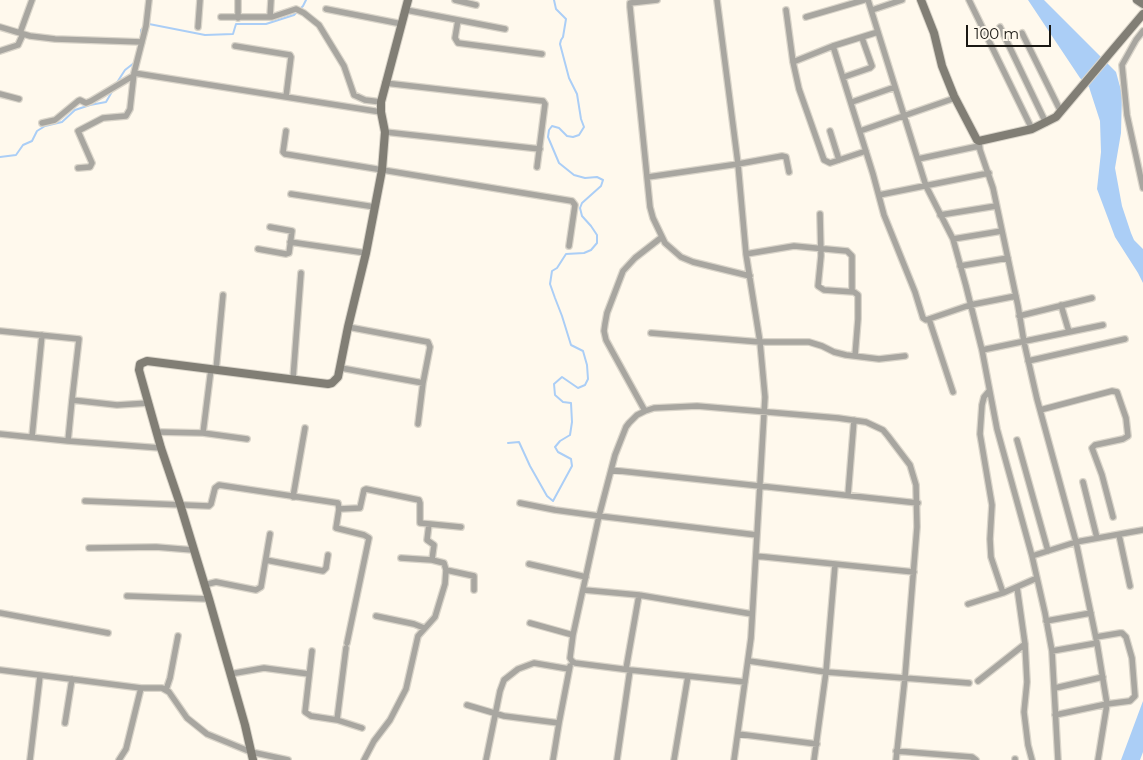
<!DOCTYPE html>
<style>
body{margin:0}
#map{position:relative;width:1143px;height:760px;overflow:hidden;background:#fff9ed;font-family:Montserrat,sans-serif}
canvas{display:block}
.scale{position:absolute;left:966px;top:25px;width:85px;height:22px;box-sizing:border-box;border:2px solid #1a1813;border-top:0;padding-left:6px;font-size:15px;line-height:18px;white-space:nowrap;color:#1a1813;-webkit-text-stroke:4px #fff9ed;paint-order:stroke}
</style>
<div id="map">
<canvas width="1143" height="760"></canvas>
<div class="scale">100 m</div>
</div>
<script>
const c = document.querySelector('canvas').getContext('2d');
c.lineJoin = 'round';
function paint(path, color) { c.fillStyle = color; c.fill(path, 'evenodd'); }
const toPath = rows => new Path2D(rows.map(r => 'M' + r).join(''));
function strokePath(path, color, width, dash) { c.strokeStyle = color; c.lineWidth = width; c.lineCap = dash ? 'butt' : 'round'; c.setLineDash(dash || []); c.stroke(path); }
const water = toPath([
 [1028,0,1044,0,1116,72,1122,94,1121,133,1115,168,1122,206,1131,233,1134,240,1143,249,1143,283,1138,273,1115,237,1097,189,1101,152,1100,121,1089,87,1080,78],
 [1143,701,1143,752,1140,760,1121,760]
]);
const stream = toPath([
 [149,24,205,35,233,34,236,24,266,24,294,15,303,6,306,0],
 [141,37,141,30,143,28],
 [116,84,125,70,134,63],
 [0,157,16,155,23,145,32,141,37,131,45,126,62,122,75,110,90,105,106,102,113,90],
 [508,443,519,442,530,466,547,496,553,501,572,466,571,459,558,452,555,447,560,441,570,435,572,422,571,403,563,402,555,395,554,384,562,377,578,388,585,385,588,379,587,365,583,351,571,345,562,316,555,298,550,284,552,271,557,268,566,254,584,253,591,250,597,243,597,235,591,226,582,216,580,208,582,203,601,186,603,180,597,177,585,178,574,175,559,163,548,137,549,130,552,126,559,128,567,136,573,137,579,135,584,127,581,119,577,94,569,78,560,44,561,40,563,37,566,19,556,9,554,0]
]);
const street = toPath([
 [455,0,476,5],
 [657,0,630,3,630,7,650,207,653,218,665,243,681,257,693,262,750,276],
 [717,0,738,164,746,254,760,342,765,397,751,638,734,760],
 [868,0,926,186,953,239,966,286,982,350,997,429,1032,556,1045,613,1052,651,1058,760],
 [969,0,1032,129],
 [326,9,402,24],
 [406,10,505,29],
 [786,10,793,62,799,89,824,160,830,163,866,151],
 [872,10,902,0],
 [221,17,272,17,296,9,304,13,319,25,344,66,354,95,365,100,381,102],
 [270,17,271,0],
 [806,17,864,0],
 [238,18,238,0],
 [458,20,455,38,458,43,542,54],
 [0,27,30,36,55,39,142,42],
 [198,27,200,0],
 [1000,27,1046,123],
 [1143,31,1136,40,1122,65,1127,115,1143,188],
 [878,32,833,46,873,174,884,215,915,292,923,318,926,320,929,319,970,305,1016,296],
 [20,33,32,0],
 [1022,33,1061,112],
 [235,46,290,55,291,57,286,97],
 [0,51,18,45,23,34],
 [793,62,833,46],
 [134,73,146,26,149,0],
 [844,77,870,68,872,66,862,38],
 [385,83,543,101,545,104,537,167],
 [0,94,19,99],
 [852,102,895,87],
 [42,123,55,120,78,101,80,100,86,103,91,101,133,76],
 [286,131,283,152,285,154,572,201,575,205,569,246],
 [830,131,839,160],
 [860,131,955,98],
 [385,132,540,149],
 [979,141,980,150,993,188,1018,306,1024,342,1037,399,1076,542,1097,643,1107,704,1098,760],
 [918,159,979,146],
 [78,168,90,167,92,163,78,131,103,118,126,116,130,109,134,73,381,112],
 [648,177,738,164,782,156,786,157,789,172],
 [291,194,375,207],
 [879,195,989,173],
 [820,214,821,256,818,286,824,290,854,292,858,295,858,319,855,356],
 [940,215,996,206],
 [953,239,1002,231],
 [290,242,366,253],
 [258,249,286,254,289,253,292,231,270,227],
 [746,254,794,246,847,251,852,256,852,292],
 [960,266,1008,258],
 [1061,305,1069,332],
 [1019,316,1092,298],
 [929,319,953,392],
 [348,327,428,342,430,347,423,383],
 [0,331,79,339,72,400],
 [651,333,760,342,809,342,822,346,834,352,846,355,879,359,905,356],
 [982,350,1103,325],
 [1028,361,1125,339],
 [341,368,423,383,418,424],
 [216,370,223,295],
 [293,379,301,273],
 [989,391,984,397,982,405,980,434,992,505,990,539,991,557,1003,593],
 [149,403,117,405,72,400,68,441,161,448],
 [1040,410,1112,391,1117,392,1126,418,1128,436,1123,439,1095,445,1092,448,1102,475,1113,517],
 [645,411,606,340,604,331,605,324,607,313,623,271,635,258,662,237],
 [157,432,203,433,247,439],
 [203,433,211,369],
 [0,434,68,441],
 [32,437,42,335],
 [1017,440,1048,551],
 [611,470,918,503],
 [1083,482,1097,538],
 [848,495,854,420],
 [293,497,305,428],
 [85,501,209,506,211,504,215,488,219,485,338,503,339,509,336,528,364,535,369,538,347,643],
 [520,503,555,510,599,516,757,535],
 [339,509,360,508,364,490,366,489,419,500,420,503,420,523,461,527],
 [429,524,427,540,434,545,432,560],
 [1119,535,1130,586],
 [89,548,156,547,193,550],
 [756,556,914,572],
 [1032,556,1076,542,1143,530],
 [266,560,323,571,326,568,328,555],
 [529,564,586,577],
 [446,570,474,576,474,590],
 [204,585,216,582,256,590,261,587,270,534],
 [1017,587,1025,644,1027,682,1024,712,1028,745,1032,760],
 [584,590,639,595,752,614],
 [127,596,209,599],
 [968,604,1003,593,1037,578],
 [0,613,108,633],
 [376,616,414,624,424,628],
 [1046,621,1091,613],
 [530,623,573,635],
 [312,651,305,712,311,716,337,720,362,728],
 [1052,651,1097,643],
 [749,661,826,672,969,683],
 [626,669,639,595],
 [0,670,141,688,162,688,169,692,187,718,207,734,251,752,288,760],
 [630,670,745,682],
 [230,674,264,668,309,674],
 [978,681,1025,644],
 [1055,688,1103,677],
 [166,690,170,678,178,636],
 [467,705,504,716,559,723],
 [1055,715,1107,704,1130,701,1135,696,1132,658,1126,637,1122,633,1120,633,1096,637],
 [337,720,346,648],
 [65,723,72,679],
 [738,734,817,744],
 [896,751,972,757,976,760],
 [30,760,40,676],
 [119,760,126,749,141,688],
 [364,760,374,741,390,720,406,689,418,636,435,617,445,584,446,570,444,563,432,560,401,558],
 [486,760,500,691,504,680,518,669,534,663,569,669],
 [553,760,559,723,570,666],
 [617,760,630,670,575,663,572,661,570,658,573,635,599,516,615,455,626,427,629,423,637,415,645,411,654,408,697,406,838,418,866,422,883,430,888,436,910,465,916,485,917,527,905,677,896,760],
 [674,760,688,676],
 [814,760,826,672,835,565],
 [1015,760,1015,759]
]);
const secondary = toPath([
 [921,0,934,33,942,66,954,96,977,140,979,141,1032,129,1056,117,1143,14],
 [1137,0,1143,4],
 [253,760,245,725,209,599,180,504,161,448,139,370,140,364,147,361,328,384,332,383,338,377,348,327,366,253,382,170,385,132,381,112,381,102,408,0]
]);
paint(water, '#abcef6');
strokePath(stream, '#abcef6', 2);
strokePath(street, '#dad5ca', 8);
strokePath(secondary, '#dad5ca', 10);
strokePath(street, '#a8a6a0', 5.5);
strokePath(secondary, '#817e75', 8);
</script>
